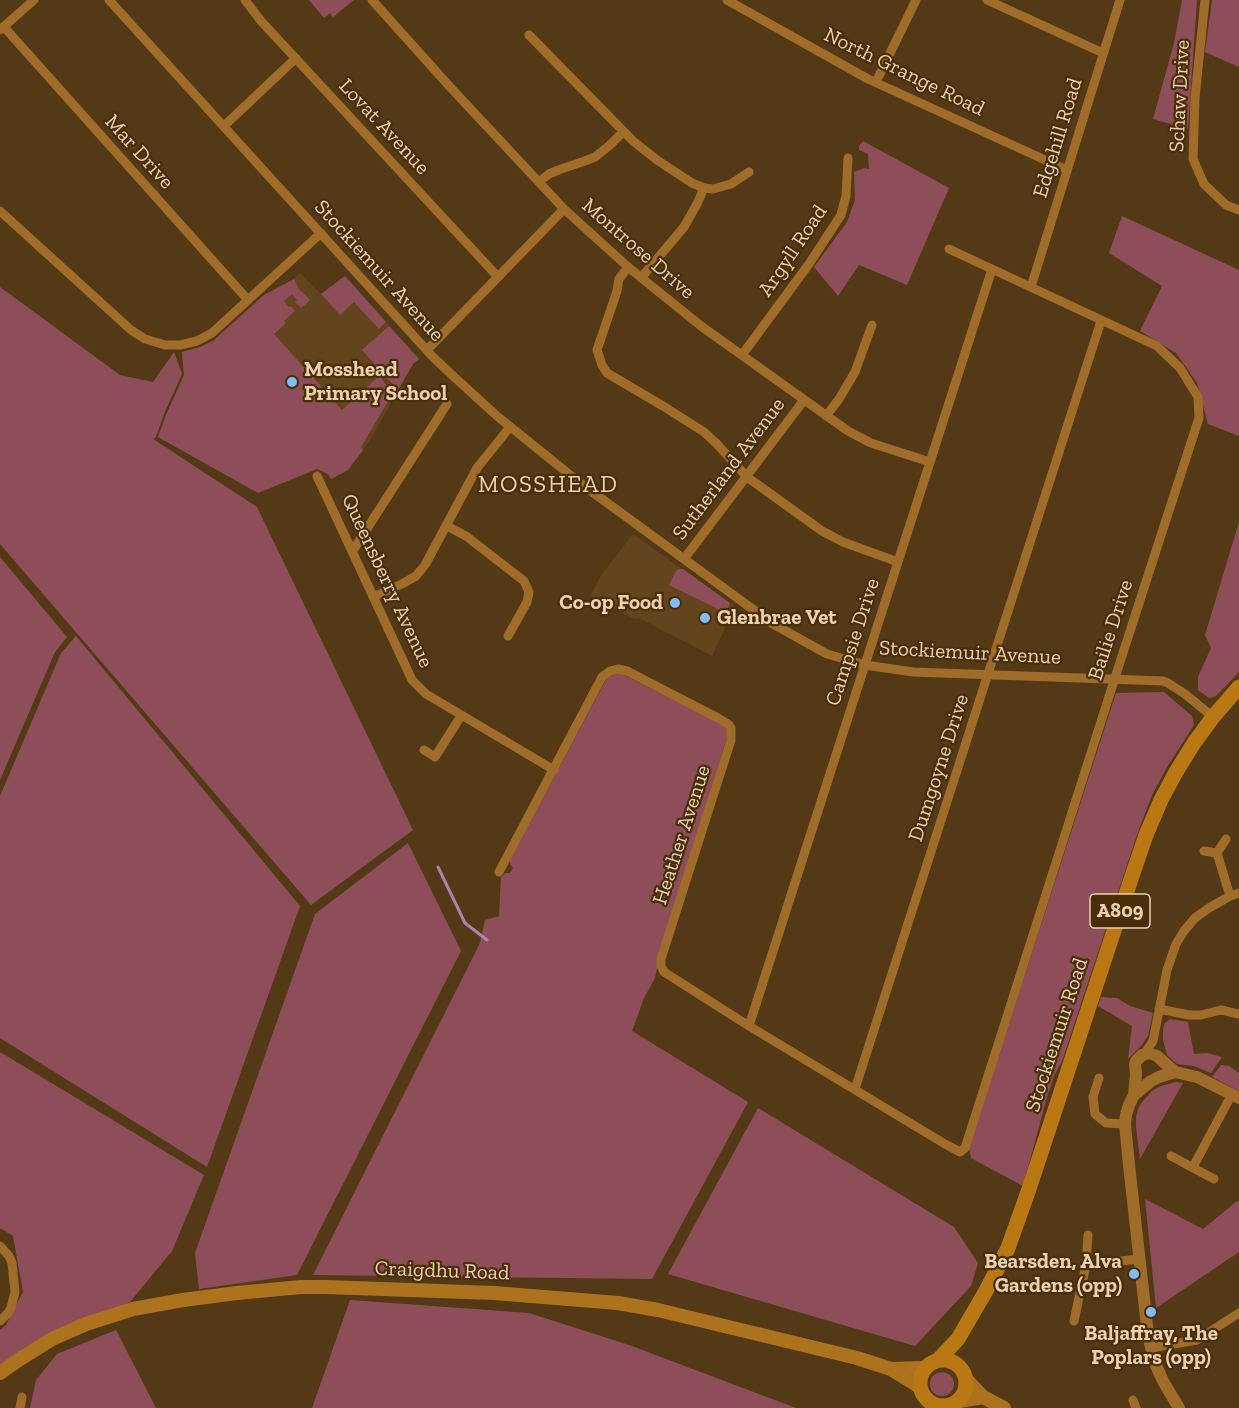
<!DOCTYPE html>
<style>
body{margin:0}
canvas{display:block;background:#543916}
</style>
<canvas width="1239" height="1408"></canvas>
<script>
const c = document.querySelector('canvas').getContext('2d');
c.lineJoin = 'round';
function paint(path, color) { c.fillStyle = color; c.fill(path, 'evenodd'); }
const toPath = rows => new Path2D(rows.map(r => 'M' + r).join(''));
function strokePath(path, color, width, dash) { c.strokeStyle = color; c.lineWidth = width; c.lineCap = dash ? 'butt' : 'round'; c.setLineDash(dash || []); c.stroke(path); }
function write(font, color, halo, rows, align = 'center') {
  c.font = font + ' "Zilla Slab",serif'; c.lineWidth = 4.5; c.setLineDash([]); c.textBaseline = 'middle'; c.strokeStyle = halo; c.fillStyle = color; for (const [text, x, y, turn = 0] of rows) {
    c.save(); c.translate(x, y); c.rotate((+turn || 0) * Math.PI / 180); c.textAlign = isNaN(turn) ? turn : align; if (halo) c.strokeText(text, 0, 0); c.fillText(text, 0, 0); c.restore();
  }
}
const built = toPath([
 [300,273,321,294,345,276,419,359,413,364,370,440,348,470,331,479,328,474,317,469,258,493,158,437,166,415,184,375,182,352,200,347,213,341,264,295,294,279],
 [633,534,735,607,712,656,639,618,635,619,593,598,591,594,602,574]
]);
const green = toPath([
 [309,0,354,0,333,17,330,13,324,18],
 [1182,0,1197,0,1188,129,1153,119,1174,43],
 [1212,0,1239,0,1239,67,1205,52],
 [863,141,949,188,907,285,859,265,838,296,814,267,847,222,855,200,854,172,865,168,869,169,868,154,859,150,859,146],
 [1122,216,1239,270,1239,436,1208,424,1197,383,1176,353,1140,331,1162,286,1109,253],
 [345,276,386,322,379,329,354,302,340,315,321,294],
 [294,279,299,289,310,300,301,308,295,302,297,300,292,294,284,301,289,307,291,306,295,311,284,321,286,323,274,334,342,410,379,376,393,393,361,447,363,450,348,470,331,479,328,474,317,469,258,493,158,437,166,415,184,375,182,352,200,347,213,341,264,295],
 [0,287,120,375,153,382,174,352,182,374,164,414,156,437,153,439,257,507,413,830,311,905,0,544],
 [389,326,419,359,413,364,398,390,362,350],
 [1239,522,1239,672,1216,696,1209,698,1198,690,1198,677,1211,648,1205,635],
 [0,557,67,637,55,652,0,780],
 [679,569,683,569,730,603,726,613,669,585,676,571],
 [76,636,300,906,207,1167,0,1038,0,796,61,653],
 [616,673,622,674,724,725,727,730,728,734,661,948,655,978,644,998,632,1031,748,1102,652,1279,313,1275,480,943,485,920,499,916,501,877,505,873,510,873,513,868,510,864,510,860,606,680,609,677],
 [1164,692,1192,716,1194,725,1167,767,1152,795,1138,832,1062,1061,1054,1076,1047,1097,1023,1186,971,1158,969,1148,1116,693],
 [408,843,461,951,297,1275,199,1289,195,1253,315,914],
 [1101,997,1117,998,1130,1006,1153,1013,1148,1036,1141,1046,1128,1059,1132,1026,1098,1006],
 [1170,1019,1188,1022,1194,1054,1207,1053,1222,1057,1211,1073,1194,1066,1177,1064,1167,1055,1163,1040,1163,1029,1165,1023],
 [0,1052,204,1175,172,1251,130,1302,26,1347,0,1366,0,1330,6,1325,23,1292,13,1236,0,1228],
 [1221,1065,1229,1066,1239,1073,1239,1091,1212,1077],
 [1176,1082,1183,1083,1140,1159,1136,1127,1136,1117,1138,1109,1142,1102,1153,1090,1161,1086],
 [758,1108,954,1227,978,1263,971,1286,915,1346,668,1274],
 [1145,1199,1203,1229,1237,1201,1239,1202,1239,1252,1156,1308],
 [350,1300,529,1313,629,1345,796,1408,312,1408],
 [116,1330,156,1408,30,1408,36,1380,57,1354],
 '930 1384a12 12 0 1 1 24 0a12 12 0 1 1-24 0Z'
]);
const stream = toPath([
 [438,867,465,923,487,940]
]);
const minor = toPath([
 [109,0,382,301,432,356,452,375,497,416,580,483,773,624,827,654,865,665,913,672,1163,681,1168,683,1185,694,1213,717],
 [245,0,261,21,498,277],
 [372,0,451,88,564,209,628,267,701,326,848,431,871,443,930,462],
 [727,0,868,79,1067,170],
 [987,0,1103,53],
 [1205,0,1195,98,1193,159,1204,184,1226,205,1239,210],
 [4,27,248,300],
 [0,30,34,0],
 [529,35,633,141,657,160,692,183,704,188,713,189,731,184,749,172],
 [876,82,916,0],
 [224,126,296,58],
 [539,182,549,174,561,169,582,162,595,157,610,145,623,132],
 [0,211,131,330,145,339,165,345,180,345,197,341,212,333,321,233],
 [628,267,619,279,617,291,597,350,602,365,607,373,663,406,704,432,717,444,747,477,822,531,843,542,898,562],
 [641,278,684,227,697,204,704,188],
 [1031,287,1120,0],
 [427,350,564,209],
 [742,355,809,264,841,215,846,196,848,158],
 [826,416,839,399,855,372,872,325],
 [317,476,412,680,426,694,554,770],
 [447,526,466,536,524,581,529,592,527,602,508,636],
 [352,552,447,404],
 [684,559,804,400],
 [373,597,402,584,416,576,425,565,477,468,510,427],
 [424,750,435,757,461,716],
 [1226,839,1217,853,1230,896],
 [1204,851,1217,853],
 [499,872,602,677,610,671,618,669,627,671,718,718,728,724,731,728,731,740,661,959,661,966,664,972,749,1026,945,1144,960,1152,965,1148,1121,659,1199,418,1198,397,1180,368,1157,346,949,249],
 [1159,1009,1189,1015,1201,1015,1221,1010,1239,1014],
 [749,1026,992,269],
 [1145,1053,1153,1041,1167,970,1176,944,1184,931,1195,918,1209,908,1230,896,1239,893],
 [1099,1078,1093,1097,1095,1114,1106,1123,1125,1124],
 [855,1089,1101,321],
 [1171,1156,1214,1179],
 [1193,1167,1232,1094],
 [0,1246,9,1256,12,1263,15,1292,11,1308,8,1313,0,1321],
 [1086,1265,1139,1259],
 [1074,1321,1086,1265,1088,1235],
 [1151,1348,1197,1340,1239,1313],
 [1133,1400,1136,1408],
 [20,1408,22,1397]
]);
const tertiary = toPath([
 [1134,1095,1136,1074,1135,1065,1136,1061,1142,1055,1149,1053,1157,1056,1175,1072],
 [1179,1408,1163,1381,1155,1363,1148,1335,1129,1165,1125,1124,1126,1115,1129,1105,1134,1095,1151,1081,1159,1077,1175,1072,1197,1077,1239,1098]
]);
const secondary = toPath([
 [891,1369,925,1368],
 [0,1373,20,1359,52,1339,86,1324,133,1309,183,1300,237,1293,301,1287,326,1287,494,1293,618,1303,658,1310,857,1358,891,1369,920,1387],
 [966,1379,983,1397,1004,1408],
 [959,1401,983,1397]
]);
const primary = toPath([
 '920 1383a23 23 0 1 1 46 0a23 23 0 1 1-46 0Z',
 [938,1360,958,1339,987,1289,1008,1248,1029,1189,1131,879,1146,835,1161,800,1176,772,1194,743,1213,717,1239,687]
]);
const markers = [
 [292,382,6,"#80bdfa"],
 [675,603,6,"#80bdfa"],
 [705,618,6,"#80bdfa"],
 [1134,1274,6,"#80bdfa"],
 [1151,1312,6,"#80bdfa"]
];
const shields = [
 [1120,911,60]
];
const shieldNames = [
 ["A809",1120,911]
];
const streetNames = [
 ["North Grange Road",904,72,26],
 ["Schaw Drive",1180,96,-87],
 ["Lovat Avenue",384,127,47],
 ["Edgehill Road",1058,138,-73],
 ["Mar Drive",139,152,48],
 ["Montrose Drive",638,249,41],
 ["Argyll Road",793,251,-56],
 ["Stockiemuir Avenue",379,271,48],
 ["Sutherland Avenue",729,469,-53],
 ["Queensberry Avenue",387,581,65],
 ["Bailie Drive",1111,630,-72],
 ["Campsie Drive",853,642,-72],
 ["Stockiemuir Avenue",970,653,3],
 ["Dumgoyne Drive",939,768,-72],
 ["Heather Avenue",682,835,-72],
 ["Stockiemuir Road",1057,1035,-72],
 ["Craigdhu Road",442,1271,2]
];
const poiNames = [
 ["Mosshead",304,370],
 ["Primary School",304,394],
 ["Co-op Food",663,603,"right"],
 ["Glenbrae Vet",717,618],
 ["Bearsden, Alva",1122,1262,"right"],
 ["Gardens (opp)",1122,1286,"right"],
 ["Baljaffray, The",1151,1334,"center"],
 ["Poplars (opp)",1151,1358,"center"]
];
const quarterNames = [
 ["MOSSHEAD",548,485]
];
paint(built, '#63441d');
paint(green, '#8e4e59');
strokePath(stream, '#a784a8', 3);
strokePath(minor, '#a06c2a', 9);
strokePath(tertiary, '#a06c2a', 12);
strokePath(secondary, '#ac721e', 14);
strokePath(primary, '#b97813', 15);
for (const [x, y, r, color] of markers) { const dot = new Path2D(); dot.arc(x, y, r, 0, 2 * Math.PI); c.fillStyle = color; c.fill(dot); strokePath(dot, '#492e0a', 2); }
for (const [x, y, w] of shields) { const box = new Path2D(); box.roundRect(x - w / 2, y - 17, w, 34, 4.5); c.fillStyle = '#492e0a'; c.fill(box); strokePath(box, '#ecd0b0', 1.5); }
write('bold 20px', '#ecd0b0', null, shieldNames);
write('21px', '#ecd0b0', '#492e0a', streetNames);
write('bold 21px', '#ecd0b0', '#492e0a', poiNames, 'left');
c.letterSpacing = '1.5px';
write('24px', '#ecd0b0', '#492e0a', quarterNames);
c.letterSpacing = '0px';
</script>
